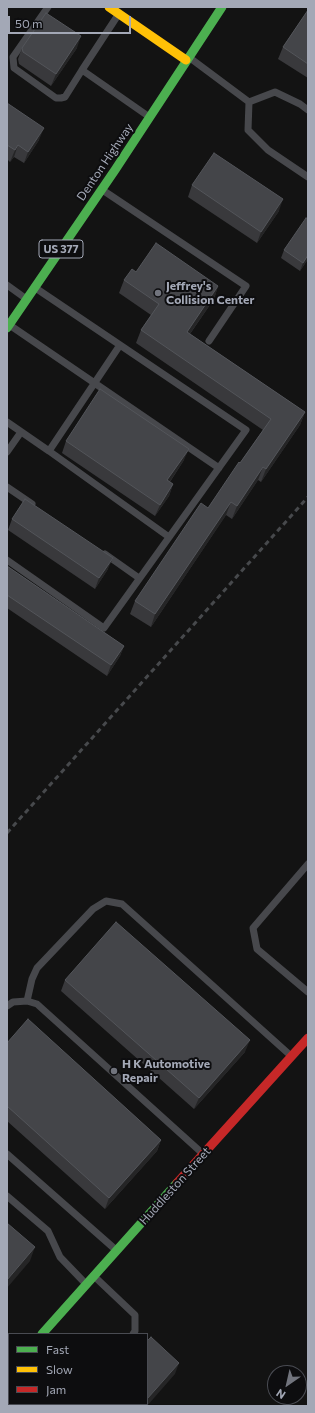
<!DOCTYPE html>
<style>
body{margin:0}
#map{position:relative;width:315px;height:1413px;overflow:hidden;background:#131313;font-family:Commissioner,sans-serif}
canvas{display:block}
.frame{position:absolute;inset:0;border:8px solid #a3a8b6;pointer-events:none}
.legend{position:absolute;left:8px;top:1333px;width:140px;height:72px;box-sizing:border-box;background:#0d0d0f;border:1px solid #494b52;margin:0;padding:5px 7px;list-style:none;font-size:12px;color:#a3a8b6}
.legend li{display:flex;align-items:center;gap:8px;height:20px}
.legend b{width:20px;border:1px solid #494b52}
.north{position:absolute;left:267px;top:1365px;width:40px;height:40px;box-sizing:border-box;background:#0d0d0f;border:1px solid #494b52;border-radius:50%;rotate:214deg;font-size:11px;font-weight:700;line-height:16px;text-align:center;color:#a3a8b6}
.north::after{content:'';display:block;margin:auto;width:14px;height:18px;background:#71747d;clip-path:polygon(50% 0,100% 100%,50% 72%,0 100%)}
.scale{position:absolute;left:8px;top:16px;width:123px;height:18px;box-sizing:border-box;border:2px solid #a3a8b6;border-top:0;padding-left:5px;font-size:12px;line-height:14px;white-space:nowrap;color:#a3a8b6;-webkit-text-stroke:3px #0d0d0f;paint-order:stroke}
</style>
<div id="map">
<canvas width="315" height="1413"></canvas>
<div class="frame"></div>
<ul class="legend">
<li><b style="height:5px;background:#4caf50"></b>Fast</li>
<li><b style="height:5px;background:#ffc107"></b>Slow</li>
<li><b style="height:5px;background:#c62828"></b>Jam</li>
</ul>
<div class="north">N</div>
<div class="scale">50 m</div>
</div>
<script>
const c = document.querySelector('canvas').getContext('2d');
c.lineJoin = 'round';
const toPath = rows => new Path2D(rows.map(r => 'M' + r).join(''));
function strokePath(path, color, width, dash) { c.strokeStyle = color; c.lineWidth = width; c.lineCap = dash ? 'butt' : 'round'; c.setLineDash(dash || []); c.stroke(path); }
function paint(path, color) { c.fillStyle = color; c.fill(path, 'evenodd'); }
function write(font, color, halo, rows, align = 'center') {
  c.font = font + ' Commissioner,sans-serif'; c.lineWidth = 4; c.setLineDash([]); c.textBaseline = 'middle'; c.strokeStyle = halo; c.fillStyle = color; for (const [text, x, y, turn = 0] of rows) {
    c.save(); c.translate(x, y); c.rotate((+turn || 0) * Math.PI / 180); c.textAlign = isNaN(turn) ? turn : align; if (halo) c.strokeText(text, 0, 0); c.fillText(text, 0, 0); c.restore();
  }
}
const lane = toPath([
 [48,7,13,57,14,68,56,98,61,98,65,97,82,70],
 [118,15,82,70,148,116],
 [190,58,249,102],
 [249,102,248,130,268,150,308,177],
 [249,102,275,92,300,104,308,110],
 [104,191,246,286,209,341],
 [7,285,25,298],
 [37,289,120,345],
 [11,326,219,468],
 [7,422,49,451,120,345,246,430,104,628,7,560],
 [49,451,169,537],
 [7,452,21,432],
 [7,487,32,504],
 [105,554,139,578],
 [308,864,253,928,257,949,308,992],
 [27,1001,32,979,37,968,93,909,106,901,122,904,290,1055],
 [7,1006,13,1002,27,1001,37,1004,202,1153],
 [7,1154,116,1250],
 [7,1196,48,1231,60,1257,85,1283],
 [96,1278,135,1315,135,1331,133,1334],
 [35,1404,38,1406],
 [69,1406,71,1404]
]);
const street = toPath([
 [7,1373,9,1370]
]);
const fast = toPath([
 [7,328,115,170,222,7],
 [42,1334,177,1183]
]);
const slow = toPath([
 [109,7,186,60]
]);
const jam = toPath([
 [177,1183,308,1038]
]);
const rail = toPath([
 [7,833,308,497]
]);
const wall = toPath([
 [308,10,308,78,278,59,283,47],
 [22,48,77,48,51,86,19,64,18,59],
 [7,103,39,140,24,163,14,157,10,162,7,159],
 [192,185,279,211,257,243,188,197],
 [308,219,308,259,300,271,281,258,284,250],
 [136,272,218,286,214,299,190,334,305,412,300,425,261,482,258,480,232,519,226,515,151,627,130,614,135,601,208,508,240,463,263,430,136,343,141,330,151,315,119,293,124,280],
 [66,441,184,460,170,482,173,484,169,496,155,516,62,453],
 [12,519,108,569,95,589,8,530],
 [7,566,124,646,120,656,107,676,7,608],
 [65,980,245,1052,194,1109,61,991],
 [7,1043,161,1140,157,1151,105,1209,7,1121]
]);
const shadedWall = toPath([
 [81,36,77,48,51,86,56,74],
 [44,128,39,140,24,163,28,152],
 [18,145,14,157,10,162,15,150],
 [283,199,279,211,257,243,261,232],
 [308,255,308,259,300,271,303,263],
 [218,286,214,299,182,345,187,332],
 [305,412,300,425,261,482,266,469],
 [189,449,184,460,163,492,167,480],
 [263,467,258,480,232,519,237,506],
 [173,484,169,496,155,516,160,505],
 [231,502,226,515,151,627,155,614],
 [113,558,108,569,95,589,99,578],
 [124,646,120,656,107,676,111,665],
 [250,1040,245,1052,194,1109,199,1098],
 [161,1140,157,1151,105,1209,109,1198],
 [35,1247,30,1261,7,1288,7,1280],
 [179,1363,175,1374,147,1406,141,1406,143,1404,147,1404,147,1399]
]);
const building = toPath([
 [308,10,308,64,283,47,308,10],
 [46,13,81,36,56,74,23,52,22,48,46,13],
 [7,103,44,128,28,152,18,145,15,150,7,145,7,103],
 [214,153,283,199,261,232,192,185,214,153],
 [306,218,308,219,308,255,303,263,284,250,306,218],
 [156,243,218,286,187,332,305,412,266,469,263,467,237,506,231,502,155,614,135,601,201,503,208,508,239,462,240,463,271,419,141,330,159,304,124,280,132,269,136,272,156,243],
 [100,389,189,449,167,480,173,484,160,505,66,441,100,389],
 [25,499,113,558,99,578,12,519,25,499],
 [7,566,124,646,111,665,7,595,7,566],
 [116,922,250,1040,199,1098,65,980,116,922],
 [28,1019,161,1140,109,1198,7,1106,7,1043,28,1019],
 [7,1223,35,1247,7,1280,7,1223],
 [151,1337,179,1363,147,1399,147,1341,151,1337],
 [90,1404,143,1404,141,1406,92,1406,90,1404]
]);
const markers = [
 [158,293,4,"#71747d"],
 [114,1071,4,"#71747d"]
];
const shields = [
 [61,249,44]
];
const shieldNames = [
 ["US 377",61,249]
];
const streetNames = [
 ["Denton Highway",105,162,-56],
 ["Huddleston Street",175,1186,-48]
];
const poiNames = [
 ["Jeffrey's",166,286],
 ["Collision Center",166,300],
 ["H K Automotive",122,1064],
 ["Repair",122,1078]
];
strokePath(lane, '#47484c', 7);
strokePath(street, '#47484c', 15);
strokePath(fast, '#4caf50', 9);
strokePath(slow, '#ffc107', 9);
strokePath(jam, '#c62828', 9);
strokePath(rail, '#47494c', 3, [5, 4]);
paint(wall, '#39393c');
paint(shadedWall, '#252526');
paint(building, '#444549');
strokePath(building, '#53555a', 1);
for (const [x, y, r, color] of markers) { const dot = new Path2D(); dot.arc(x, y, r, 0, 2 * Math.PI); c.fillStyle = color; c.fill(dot); strokePath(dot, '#0d0d0f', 1.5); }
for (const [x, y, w] of shields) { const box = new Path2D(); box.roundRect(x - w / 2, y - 9, w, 18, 3); c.fillStyle = '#0d0d0f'; c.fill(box); strokePath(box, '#a3a8b6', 1); }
write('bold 11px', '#a3a8b6', null, shieldNames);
write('12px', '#a3a8b6', '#0d0d0f', streetNames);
write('bold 12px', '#a3a8b6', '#0d0d0f', poiNames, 'left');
</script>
